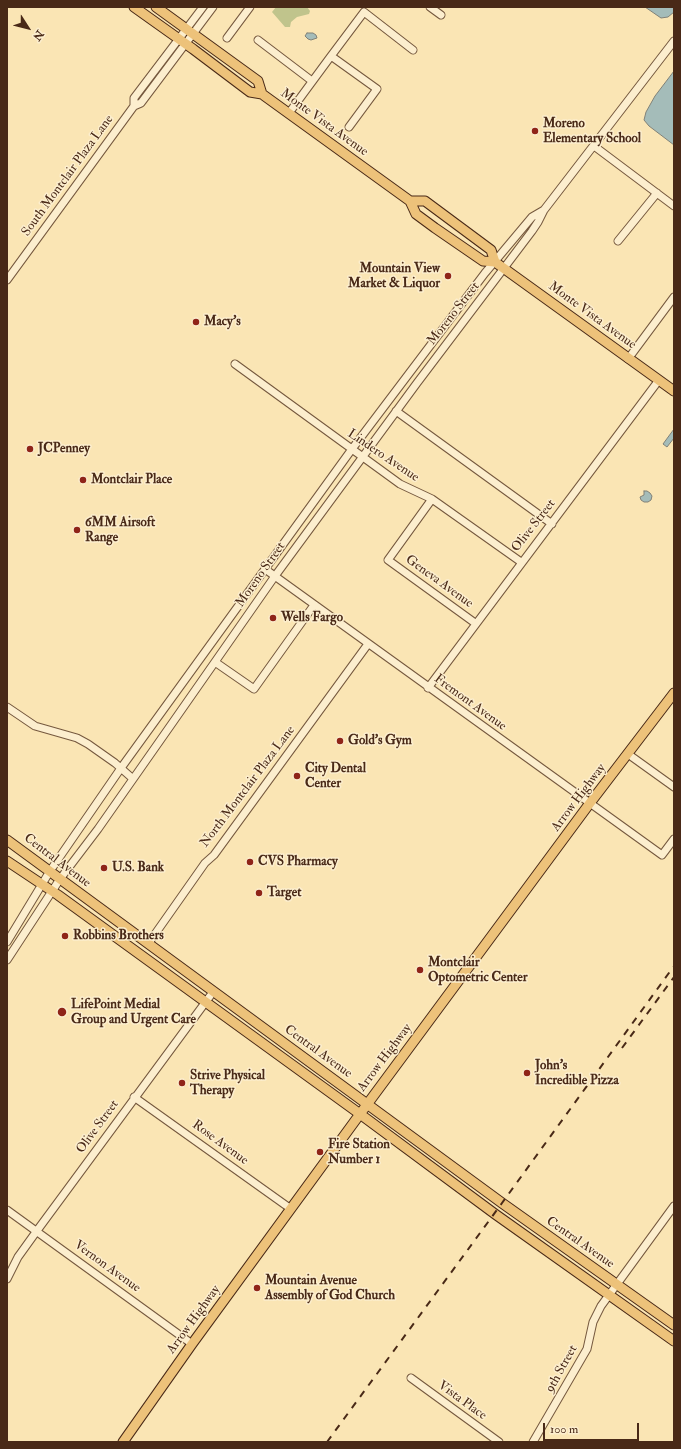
<!DOCTYPE html>
<style>
body{margin:0}
#map{position:relative;width:681px;height:1449px;overflow:hidden;background:#fae5b4;font-family:"IM FELL Double Pica",serif}
canvas{display:block}
.frame{position:absolute;inset:0;border:8px solid #492917;pointer-events:none}
.north{position:absolute;left:8px;top:8px;width:40px;height:40px;-webkit-text-stroke:3px #fceece;paint-order:stroke;rotate:126deg;font-size:11px;font-weight:700;line-height:16px;text-align:center;color:#492917}
.north::after{content:'';display:block;margin:auto;width:14px;height:18px;background:#492917;clip-path:polygon(50% 0,100% 100%,50% 72%,0 100%)}
.scale{position:absolute;left:543px;top:1423px;width:96px;height:18px;box-sizing:border-box;border:2px solid #492917;border-top:0;padding-left:5px;font-size:12px;line-height:14px;white-space:nowrap;color:#492917;-webkit-text-stroke:3px #fceece;paint-order:stroke}
</style>
<div id="map">
<canvas width="681" height="1449"></canvas>
<div class="frame"></div>
<div class="north">N</div>
<div class="scale">100 m</div>
</div>
<script>
const c = document.querySelector('canvas').getContext('2d');
c.lineJoin = 'round';
function paint(path, color) { c.fillStyle = color; c.fill(path, 'evenodd'); }
const toPath = rows => new Path2D(rows.map(r => 'M' + r).join(''));
function strokePath(path, color, width, dash) { c.strokeStyle = color; c.lineWidth = width; c.lineCap = dash ? 'butt' : 'round'; c.setLineDash(dash || []); c.stroke(path); }
function write(font, color, halo, rows, align = 'center') {
  c.font = font + ' "IM FELL Double Pica",serif'; c.lineWidth = 3; c.setLineDash([]); c.textBaseline = 'middle'; c.strokeStyle = halo; c.fillStyle = color; for (const [text, x, y, turn = 0] of rows) {
    c.save(); c.translate(x, y); c.rotate((+turn || 0) * Math.PI / 180); c.textAlign = isNaN(turn) ? turn : align; if (halo) c.strokeText(text, 0, 0); c.fillText(text, 0, 0); c.restore();
  }
}
const green = toPath([
 [276,7,307,7,310,11,309,14,297,17,291,22,290,27,285,27,272,12]
]);
const water = toPath([
 [645,7,674,7,674,12,668,17,661,18,645,7],
 [307,33,313,33,316,35,317,38,311,40,308,39,305,36,307,33],
 [674,71,674,145,649,126,644,120,646,112,655,96,674,71],
 [674,429,674,438,667,447,663,444,674,429],
 [644,491,647,491,650,493,652,496,651,500,648,502,644,502,641,500,640,497,644,495,644,491]
]);
const minor = toPath([
 [430,7,441,15],
 [227,38,250,7],
 [258,40,312,81],
 [331,56,364,12,413,50],
 [134,106,134,98,203,7],
 [289,113,331,56,377,89,349,127],
 [594,146,674,206],
 [618,241,657,193],
 [7,280,134,106,141,103,213,7],
 [628,359,674,297],
 [235,364,400,484,432,499,521,562],
 [396,411,552,524],
 [432,499,388,560,475,623],
 [265,569,662,855,674,839],
 [215,662,254,689,314,605],
 [428,688,659,380],
 [7,707,35,726,77,738,88,744,115,763,132,778],
 [628,754,674,787],
 [7,942,50,871,121,768,352,449,485,273,532,217,544,210],
 [148,944,205,863,214,855,368,644],
 [7,960,60,879,98,829,173,722,275,576,417,383,532,231,538,222,544,210,674,41],
 [134,1097,291,1209],
 [7,1210,192,1344],
 [7,1279,18,1257,36,1232,213,992],
 [411,1378,499,1442],
 [533,1442,587,1349,593,1322,601,1306,674,1206]
]);
const major = toPath([
 [134,7,193,49,250,92,262,94,410,201,416,214,435,228,483,261,495,262,674,391],
 [156,7,258,81,262,94],
 [410,201,425,201,491,250,495,262],
 [7,840,502,1203,674,1325],
 [7,861,58,895,360,1114,495,1214,674,1341],
 [123,1442,192,1344,360,1114,590,803,674,693]
]);
const rail = toPath([
 [622,1048,674,977],
 [327,1442,502,1203,674,966]
]);
const markers = [
 [535,131,4,"#8f2418"],
 [448,276,4,"#8f2418"],
 [196,322,4,"#8f2418"],
 [30,449,4,"#8f2418"],
 [83,480,4,"#8f2418"],
 [77,530,4,"#8f2418"],
 [273,618,4,"#8f2418"],
 [340,741,4,"#8f2418"],
 [297,776,4,"#8f2418"],
 [250,862,4,"#8f2418"],
 [104,868,4,"#8f2418"],
 [259,893,4,"#8f2418"],
 [65,936,4,"#8f2418"],
 [420,970,4,"#8f2418"],
 [62,1012,5,"#8f2418"],
 [527,1073,4,"#8f2418"],
 [182,1083,4,"#8f2418"],
 [320,1152,4,"#8f2418"],
 [257,1288,4,"#8f2418"]
];
const streetNames = [
 ["Monte Vista Avenue",324,123,36],
 ["South Montclair Plaza Lane",68,176,-54],
 ["Moreno Street",454,314,-52],
 ["Monte Vista Avenue",592,316,36],
 ["Lindero Avenue",383,456,34],
 ["Olive Street",534,526,-52],
 ["Moreno Street",261,575,-55],
 ["Geneva Avenue",439,582,36],
 ["Fremont Avenue",470,703,36],
 ["North Montclair Plaza Lane",248,787,-53],
 ["Arrow Highway",579,798,-53],
 ["Central Avenue",57,861,37],
 ["Central Avenue",318,1052,36],
 ["Arrow Highway",385,1058,-53],
 ["Olive Street",98,1127,-54],
 ["Rose Avenue",220,1143,36],
 ["Central Avenue",580,1243,35],
 ["Vernon Avenue",107,1267,36],
 ["Arrow Highway",194,1320,-54],
 ["9th Street",562,1369,-61],
 ["Vista Place",462,1401,36]
];
const poiNames = [
 ["Moreno",543,124],
 ["Elementary School",543,139],
 ["Mountain View",440,269,"right"],
 ["Market & Liquor",440,284,"right"],
 ["Macy's",204,322],
 ["JCPenney",38,449],
 ["Montclair Place",91,480],
 ["6MM Airsoft",85,523],
 ["Range",85,538],
 ["Wells Fargo",281,618],
 ["Gold's Gym",348,741],
 ["City Dental",305,769],
 ["Center",305,784],
 ["CVS Pharmacy",258,862],
 ["U.S. Bank",112,868],
 ["Target",267,893],
 ["Robbins Brothers",73,936],
 ["Montclair",428,963],
 ["Optometric Center",428,978],
 ["LifePoint Medial",71,1005],
 ["Group and Urgent Care",71,1020],
 ["John's",535,1066],
 ["Incredible Pizza",535,1081],
 ["Strive Physical",190,1076],
 ["Therapy",190,1091],
 ["Fire Station",328,1145],
 ["Number 1",328,1160],
 ["Mountain Avenue",265,1281],
 ["Assembly of God Church",265,1296]
];
paint(green, '#c0c48c');
paint(water, '#a4bcb9');
strokePath(water, '#808178', 1);
strokePath(minor, '#75583e', 9);
strokePath(major, '#492917', 11);
strokePath(minor, '#fceece', 7);
strokePath(major, '#edc27a', 9);
strokePath(rail, '#492917', 2, [7, 7]);
for (const [x, y, r, color] of markers) { const dot = new Path2D(); dot.arc(x, y, r, 0, 2 * Math.PI); c.fillStyle = color; c.fill(dot); strokePath(dot, '#fceece', 1.5); }
write('13px', '#492917', '#fceece', streetNames);
write('bold 13px', '#492917', '#fceece', poiNames, 'left');
</script>
